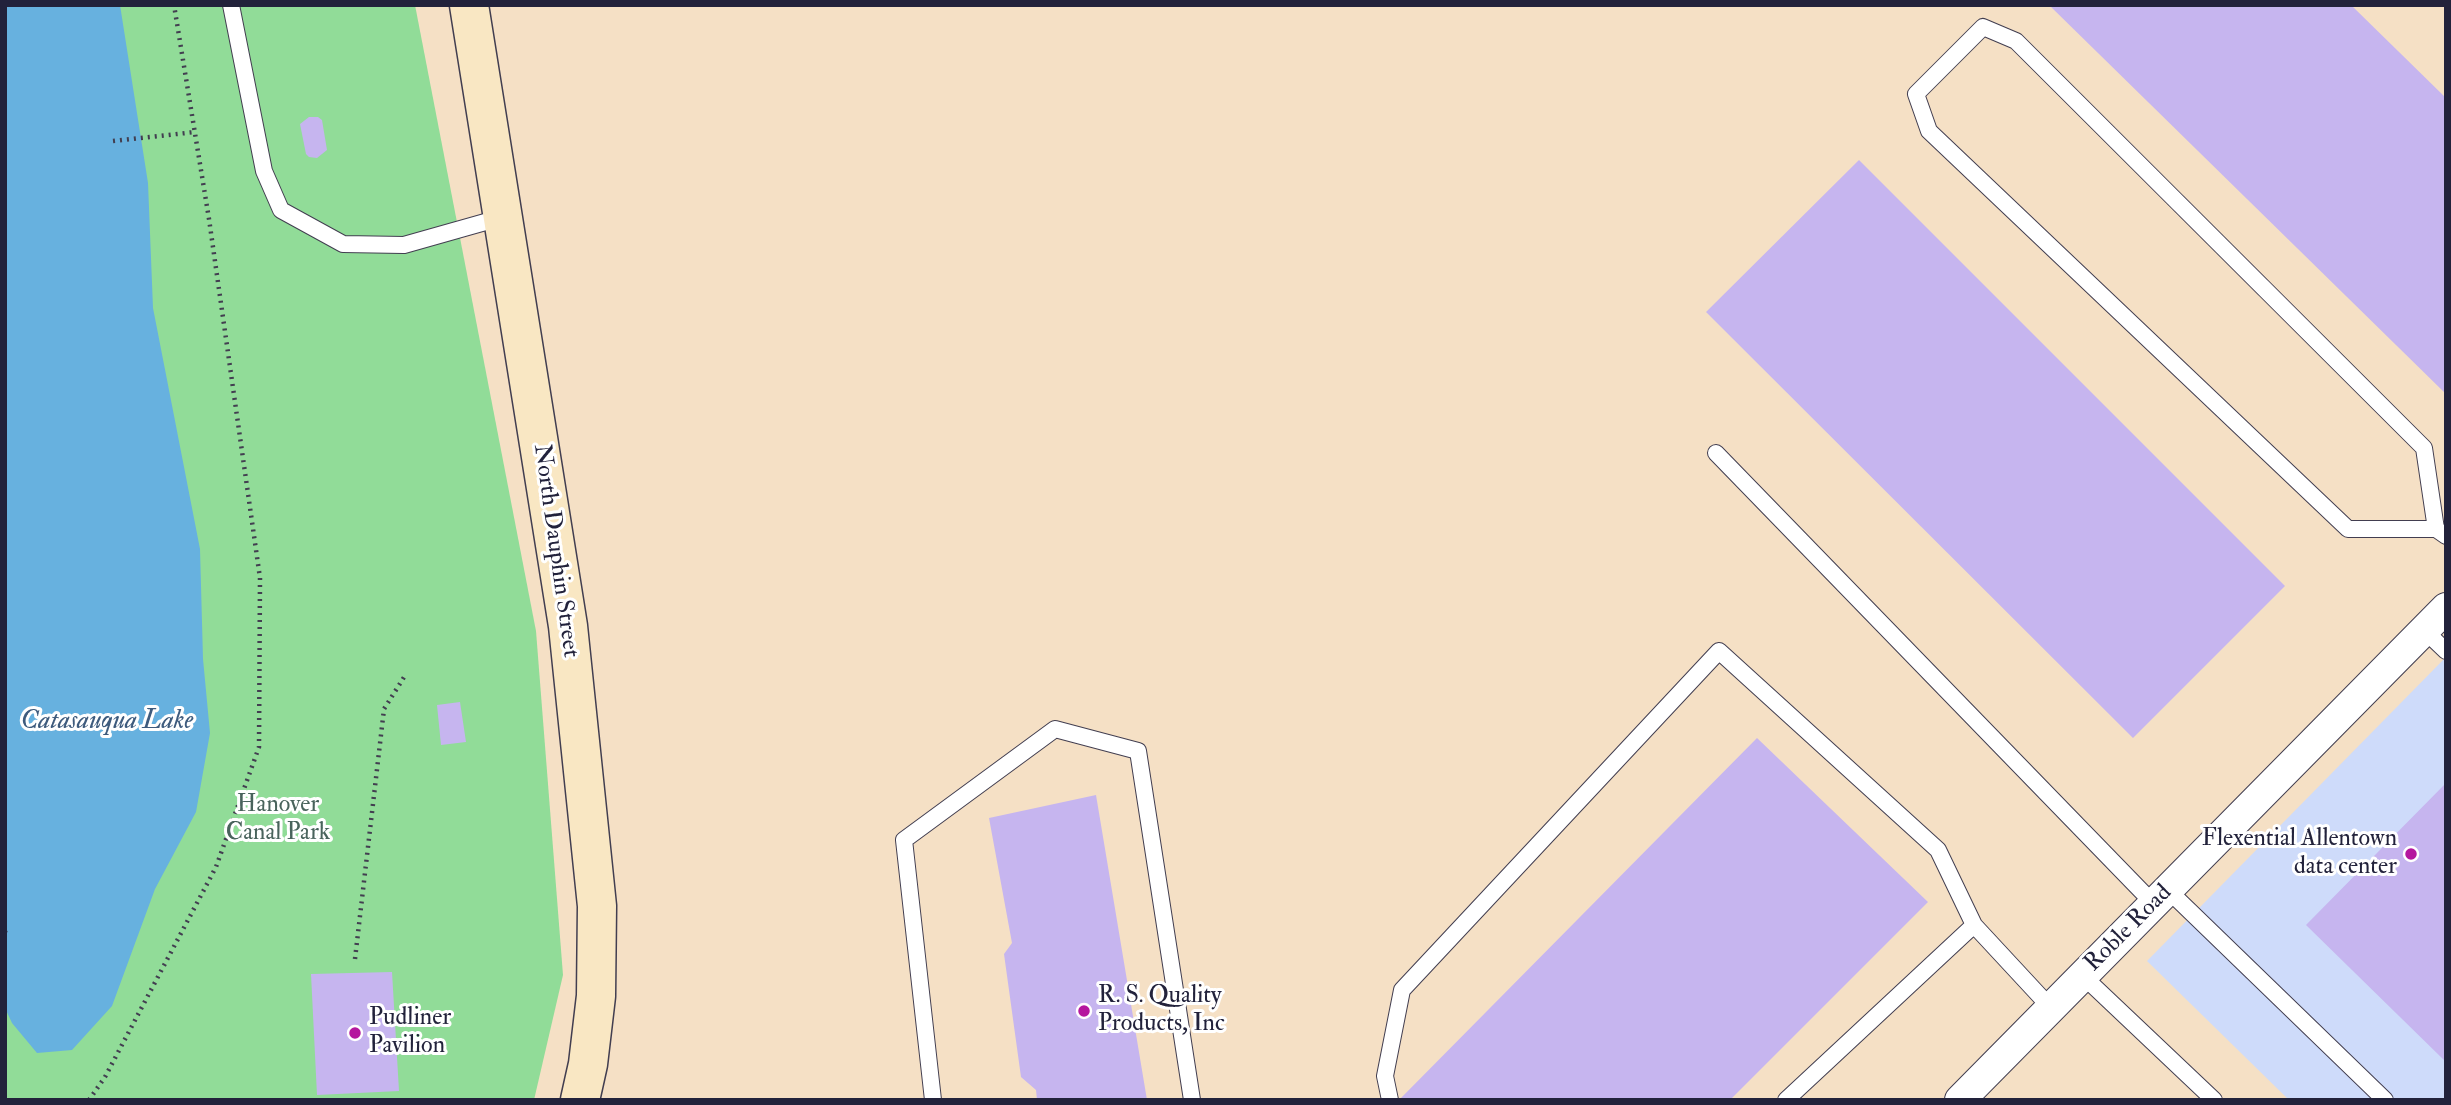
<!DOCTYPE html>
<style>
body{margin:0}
#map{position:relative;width:2451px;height:1105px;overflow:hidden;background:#f5e0c5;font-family:"IM FELL Double Pica",serif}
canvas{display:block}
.frame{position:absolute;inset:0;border:7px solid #22223b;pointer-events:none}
</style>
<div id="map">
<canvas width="2451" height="1105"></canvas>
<div class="frame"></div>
</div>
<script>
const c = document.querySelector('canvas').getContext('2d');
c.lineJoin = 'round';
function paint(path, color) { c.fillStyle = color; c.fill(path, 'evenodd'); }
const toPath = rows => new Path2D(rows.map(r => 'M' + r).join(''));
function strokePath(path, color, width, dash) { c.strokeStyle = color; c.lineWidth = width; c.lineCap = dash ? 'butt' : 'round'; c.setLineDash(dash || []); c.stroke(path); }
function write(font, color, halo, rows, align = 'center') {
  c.font = font + ' "IM FELL Double Pica",serif'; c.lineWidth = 6; c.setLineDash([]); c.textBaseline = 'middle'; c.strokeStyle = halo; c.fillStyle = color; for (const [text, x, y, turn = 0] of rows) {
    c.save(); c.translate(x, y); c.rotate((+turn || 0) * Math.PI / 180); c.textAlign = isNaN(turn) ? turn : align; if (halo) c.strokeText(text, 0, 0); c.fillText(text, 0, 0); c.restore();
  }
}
const built = toPath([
 [2446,657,2446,1100,2289,1100,2147,961]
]);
const green = toPath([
 [5,5,415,5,536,631,563,975,534,1100,5,1100]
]);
const water = toPath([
 [5,5,120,5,148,183,153,308,200,549,203,659,210,733,196,812,155,889,112,1006,72,1050,37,1053,12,1023,5,1008]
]);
const building = toPath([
 [2049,5,2351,5,2446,98,2446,394],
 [309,117,318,117,322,120,327,150,317,158,309,157,306,154,300,124],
 [1859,160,2285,586,2133,738,1706,312],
 [460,702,466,742,441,745,437,705],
 [1757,738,1928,902,1730,1100,1399,1100],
 [2446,783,2446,1062,2306,925],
 [1096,795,1147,1100,1037,1100,1036,1090,1021,1077,1004,954,1012,943,989,818],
 [392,972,399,1091,317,1095,311,974]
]);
const path = toPath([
 [113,141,195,132],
 [5,931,9,929],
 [355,959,384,709,406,674],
 [89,1100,105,1077,216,867,259,747,260,578,209,219,174,5]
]);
const lane = toPath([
 [231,5,264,171,281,210,343,244,404,245,503,217],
 [1716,453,2154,904],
 [2436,529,2424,448,2016,41,1983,27,1916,94,1929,131,2348,529,2436,529,2446,536],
 [2424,630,2446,651],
 [2168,890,2385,1100],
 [2083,976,2214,1100],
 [933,1100,904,840,1055,729,1138,751,1192,1100],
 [1390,1100,1385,1076,1402,990,1719,651,1938,850,1974,925,2051,1008],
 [1786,1100,1974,925]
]);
const street = toPath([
 [1960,1100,2446,608]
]);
const secondary = toPath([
 [469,5,568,626,597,906,596,996,588,1064,580,1100]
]);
const markers = [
 [2411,854,7,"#b5179e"],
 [1084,1011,7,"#b5179e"],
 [355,1033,7,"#b5179e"]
];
const streetNames = [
 ["North Dauphin Street",555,551,82],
 ["Roble Road",2129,929,-45]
];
const parkNames = [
 ["Hanover",278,806],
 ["Canal Park",278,834]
];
const poiNames = [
 ["Flexential Allentown",2397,840,"right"],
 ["data center",2397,868,"right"],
 ["R. S. Quality",1098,997],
 ["Products, Inc",1098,1025],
 ["Pudliner",369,1019],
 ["Pavilion",369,1047]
];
const waterNames = [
 ["Catasauqua Lake",107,722]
];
paint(built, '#cedbfa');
paint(green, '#91dc98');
paint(water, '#67b1df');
paint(building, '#c6b5ef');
strokePath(lane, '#423e50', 18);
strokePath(street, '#423e50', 32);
strokePath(secondary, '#423e50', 41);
strokePath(path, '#423e50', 4.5, [2, 5]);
strokePath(lane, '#fff', 16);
strokePath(street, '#fff', 30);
strokePath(secondary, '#f9e7c3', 38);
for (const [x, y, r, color] of markers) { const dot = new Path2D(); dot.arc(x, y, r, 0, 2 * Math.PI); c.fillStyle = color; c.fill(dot); strokePath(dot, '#fff', 2.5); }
write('24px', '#22223b', '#fff', streetNames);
write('24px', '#49635c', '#fff', parkNames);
write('24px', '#22223b', '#fff', poiNames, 'left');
write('italic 26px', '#3e5b7d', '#fff', waterNames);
</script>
